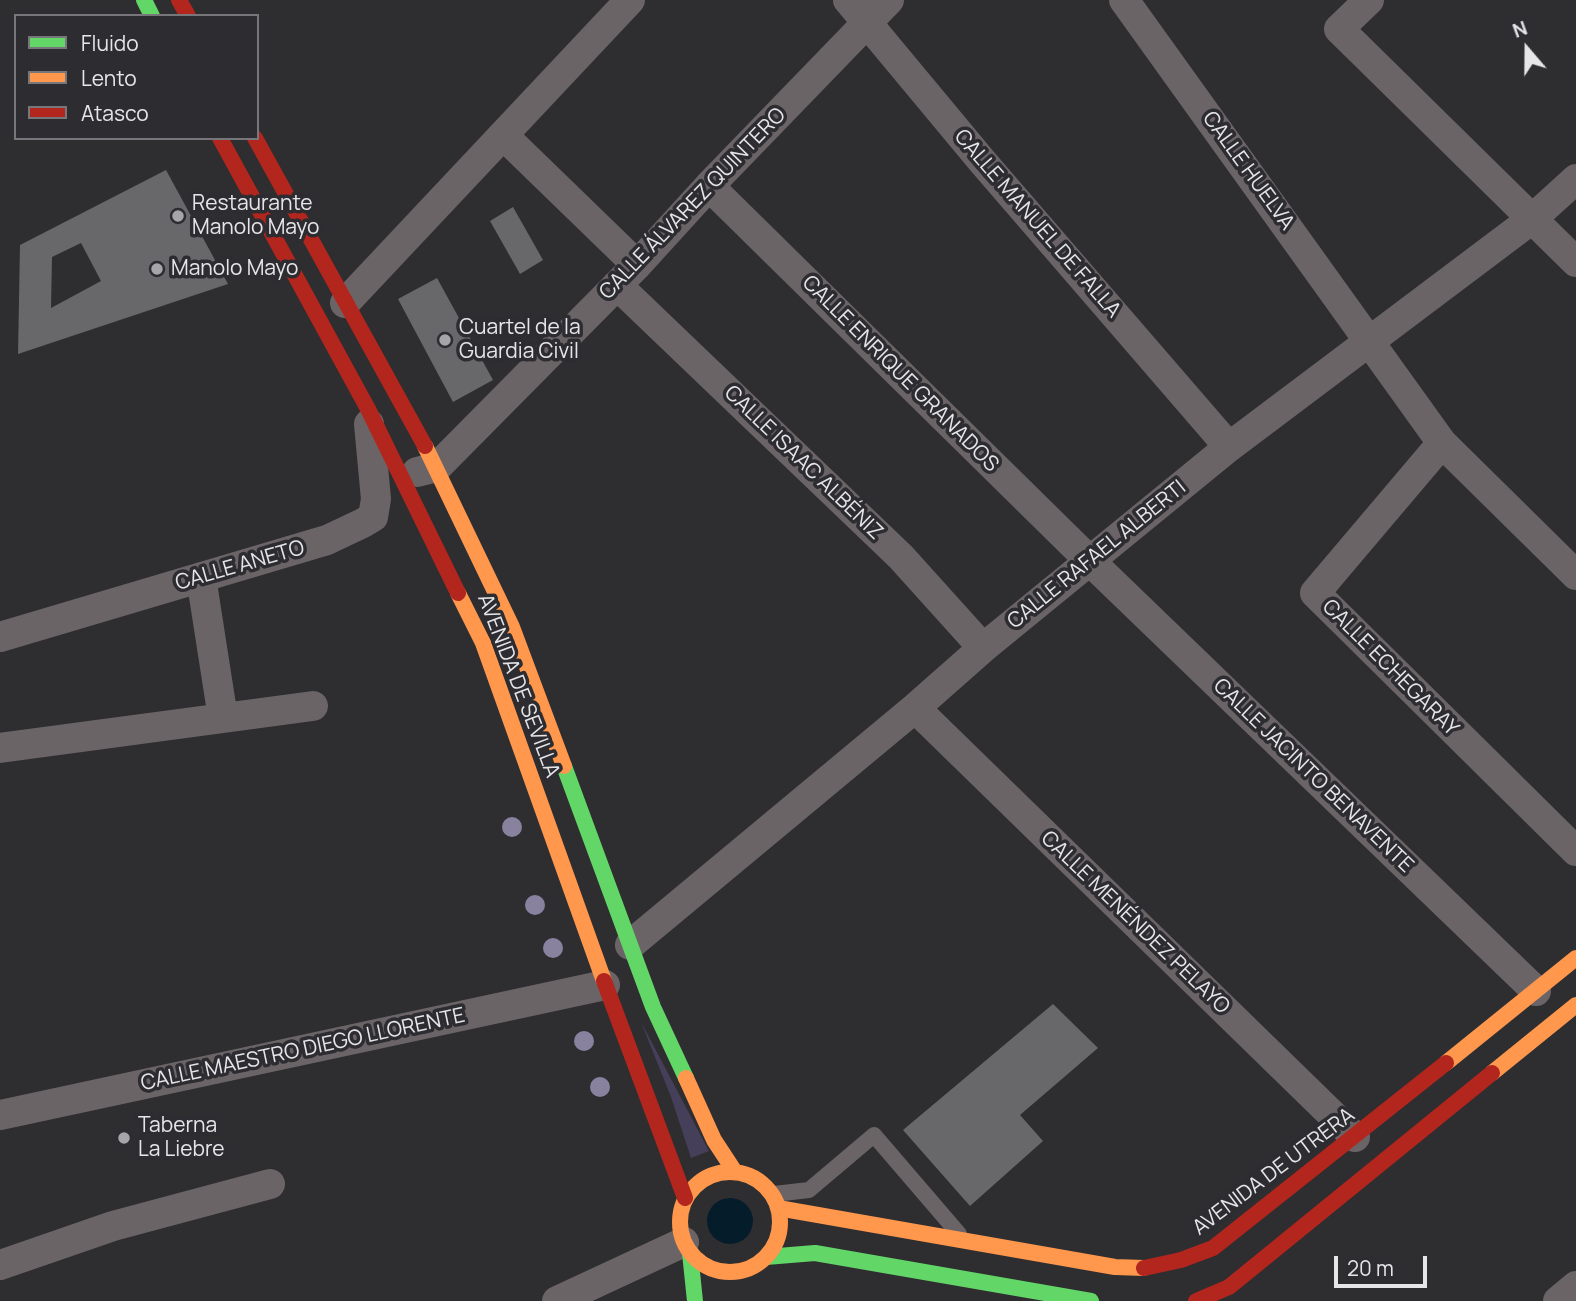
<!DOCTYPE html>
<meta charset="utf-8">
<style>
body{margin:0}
#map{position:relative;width:1576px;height:1301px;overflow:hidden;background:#2e2d30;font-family:Manrope,sans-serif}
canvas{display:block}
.legend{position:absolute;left:14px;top:14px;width:245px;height:126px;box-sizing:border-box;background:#2d2c31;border:2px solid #77767b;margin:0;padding:9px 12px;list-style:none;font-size:21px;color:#e6e6e9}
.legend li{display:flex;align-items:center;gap:14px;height:35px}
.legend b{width:35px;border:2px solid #77767b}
.north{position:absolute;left:1492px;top:14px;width:70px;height:70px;-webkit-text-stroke:5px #2d2c31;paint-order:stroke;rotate:340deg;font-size:19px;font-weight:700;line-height:28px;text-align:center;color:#e6e6e9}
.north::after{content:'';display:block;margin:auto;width:24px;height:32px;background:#e6e6e9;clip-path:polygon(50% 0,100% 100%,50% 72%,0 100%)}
.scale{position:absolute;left:1334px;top:1256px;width:93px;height:32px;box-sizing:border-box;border:4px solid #e6e6e9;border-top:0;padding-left:9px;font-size:21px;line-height:24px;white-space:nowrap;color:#e6e6e9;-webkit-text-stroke:5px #2d2c31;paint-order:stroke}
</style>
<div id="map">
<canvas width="1576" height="1301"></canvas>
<ul class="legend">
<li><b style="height:9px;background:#63d668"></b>Fluido</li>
<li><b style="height:9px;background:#ff974d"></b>Lento</li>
<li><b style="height:9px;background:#b3261e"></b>Atasco</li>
</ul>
<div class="north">N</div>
<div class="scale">20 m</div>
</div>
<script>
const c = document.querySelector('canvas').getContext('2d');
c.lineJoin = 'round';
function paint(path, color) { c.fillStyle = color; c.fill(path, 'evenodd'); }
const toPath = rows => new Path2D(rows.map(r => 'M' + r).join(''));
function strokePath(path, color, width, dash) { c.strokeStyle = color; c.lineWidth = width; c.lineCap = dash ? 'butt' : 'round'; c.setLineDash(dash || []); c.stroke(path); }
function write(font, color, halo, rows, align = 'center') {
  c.font = font + ' Manrope,sans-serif'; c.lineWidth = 7; c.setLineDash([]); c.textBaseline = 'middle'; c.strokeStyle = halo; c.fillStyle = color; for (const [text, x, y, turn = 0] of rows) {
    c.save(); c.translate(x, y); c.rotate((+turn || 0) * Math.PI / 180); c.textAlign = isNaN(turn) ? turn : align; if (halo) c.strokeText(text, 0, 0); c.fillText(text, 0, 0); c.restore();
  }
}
const green = toPath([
 [641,1022,709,1151,691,1158,671,1097]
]);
const water = toPath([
 '707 1221a23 23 0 1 1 46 0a23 23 0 1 1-46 0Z'
]);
const building = toPath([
 [166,170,228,284,18,354,20,245],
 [81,243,101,281,51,308,52,257],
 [513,207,543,260,520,274,490,221],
 [437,278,493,380,453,402,398,299],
 [1053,1004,1098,1048,1020,1115,1043,1141,970,1206,903,1130]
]);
const lane = toPath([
 [774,1194,809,1190,874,1135,959,1234]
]);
const street = toPath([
 [848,0,982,161,1229,447],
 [1124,0,1442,443,1576,575],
 [1369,0,1339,29,1576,262],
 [504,136,637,265],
 [709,186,1090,561,1536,991],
 [617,285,901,557,983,648],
 [345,303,630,0],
 [1442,443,1315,593,1576,851],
 [417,472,437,467,637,265,709,186,889,0],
 [201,577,223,718],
 [0,637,327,540,363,523,373,517,376,499,369,424],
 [915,708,1355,1137],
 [0,748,313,706],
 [630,945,915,708,983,648,1229,447,1532,219,1576,179],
 [0,1115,605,985],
 [0,1265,113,1226,270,1184],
 [557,1301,684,1242],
 [1558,1301,1576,1286]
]);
const fast = toPath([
 [144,0,152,16],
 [564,766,653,1007,686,1078],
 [690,1253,695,1301],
 [766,1257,815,1253,1091,1301]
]);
const slow = toPath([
 [425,446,512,627,564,766],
 [458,593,483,643,604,981],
 [1446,1063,1576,958],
 [1492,1073,1576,1005],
 [686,1078,714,1140,735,1172],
 '680 1222a50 50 0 1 1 100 0a50 50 0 1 1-100 0Z',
 [778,1208,1115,1267,1144,1268]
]);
const jam = toPath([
 [179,0,188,16],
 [220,138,368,409,458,593],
 [255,138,425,446],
 [604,981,685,1198],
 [1144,1268,1181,1260,1213,1248,1446,1063],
 [1196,1301,1229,1287,1492,1073]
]);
const trees = [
 [512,827],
 [535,905],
 [553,948],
 [584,1041],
 [600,1087]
];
const markers = [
 [178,216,7,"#a6a5a8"],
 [157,269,7,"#a6a5a8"],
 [445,340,7,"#a6a5a8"],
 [124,1138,7,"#a6a5a8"]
];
const streetNames = [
 ["CALLE HUELVA",1248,171,54],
 ["CALLE ÁLVAREZ QUINTERO",693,204,-46],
 ["CALLE MANUEL DE FALLA",1037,224,49],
 ["CALLE ENRIQUE GRANADOS",900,374,45],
 ["CALLE ISAAC ALBÉNIZ",803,463,44],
 ["CALLE RAFAEL ALBERTI",1097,555,-39],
 ["CALLE ANETO",240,566,-16],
 ["CALLE ECHEGARAY",1390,668,45],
 ["AVENIDA DE SEVILLA",518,686,69],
 ["CALLE JACINTO BENAVENTE",1313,776,44],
 ["CALLE MENÉNDEZ PELAYO",1135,923,44],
 ["CALLE MAESTRO DIEGO LLORENTE",303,1050,-12],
 ["AVENIDA DE UTRERA",1274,1172,-37]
];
const poiNames = [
 ["Restaurante",192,204],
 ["Manolo Mayo",192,228],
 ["Manolo Mayo",171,269],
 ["Cuartel de la",459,328],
 ["Guardia Civil",459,352],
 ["Taberna",138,1126],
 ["La Liebre",138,1150]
];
paint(green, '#453f5a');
paint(water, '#051c2b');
paint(building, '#68686a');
strokePath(lane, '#6b6466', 16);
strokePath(street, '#6b6466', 30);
strokePath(fast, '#63d668', 16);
strokePath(slow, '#ff974d', 16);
strokePath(jam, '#b3261e', 16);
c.fillStyle = '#88829f';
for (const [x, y] of trees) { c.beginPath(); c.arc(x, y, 10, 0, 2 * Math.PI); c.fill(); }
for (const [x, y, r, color] of markers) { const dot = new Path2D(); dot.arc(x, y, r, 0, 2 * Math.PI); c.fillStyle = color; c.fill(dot); strokePath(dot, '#2d2c31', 2.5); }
write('21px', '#e6e6e9', '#2d2c31', streetNames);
write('21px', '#e6e6e9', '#2d2c31', poiNames, 'left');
</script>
